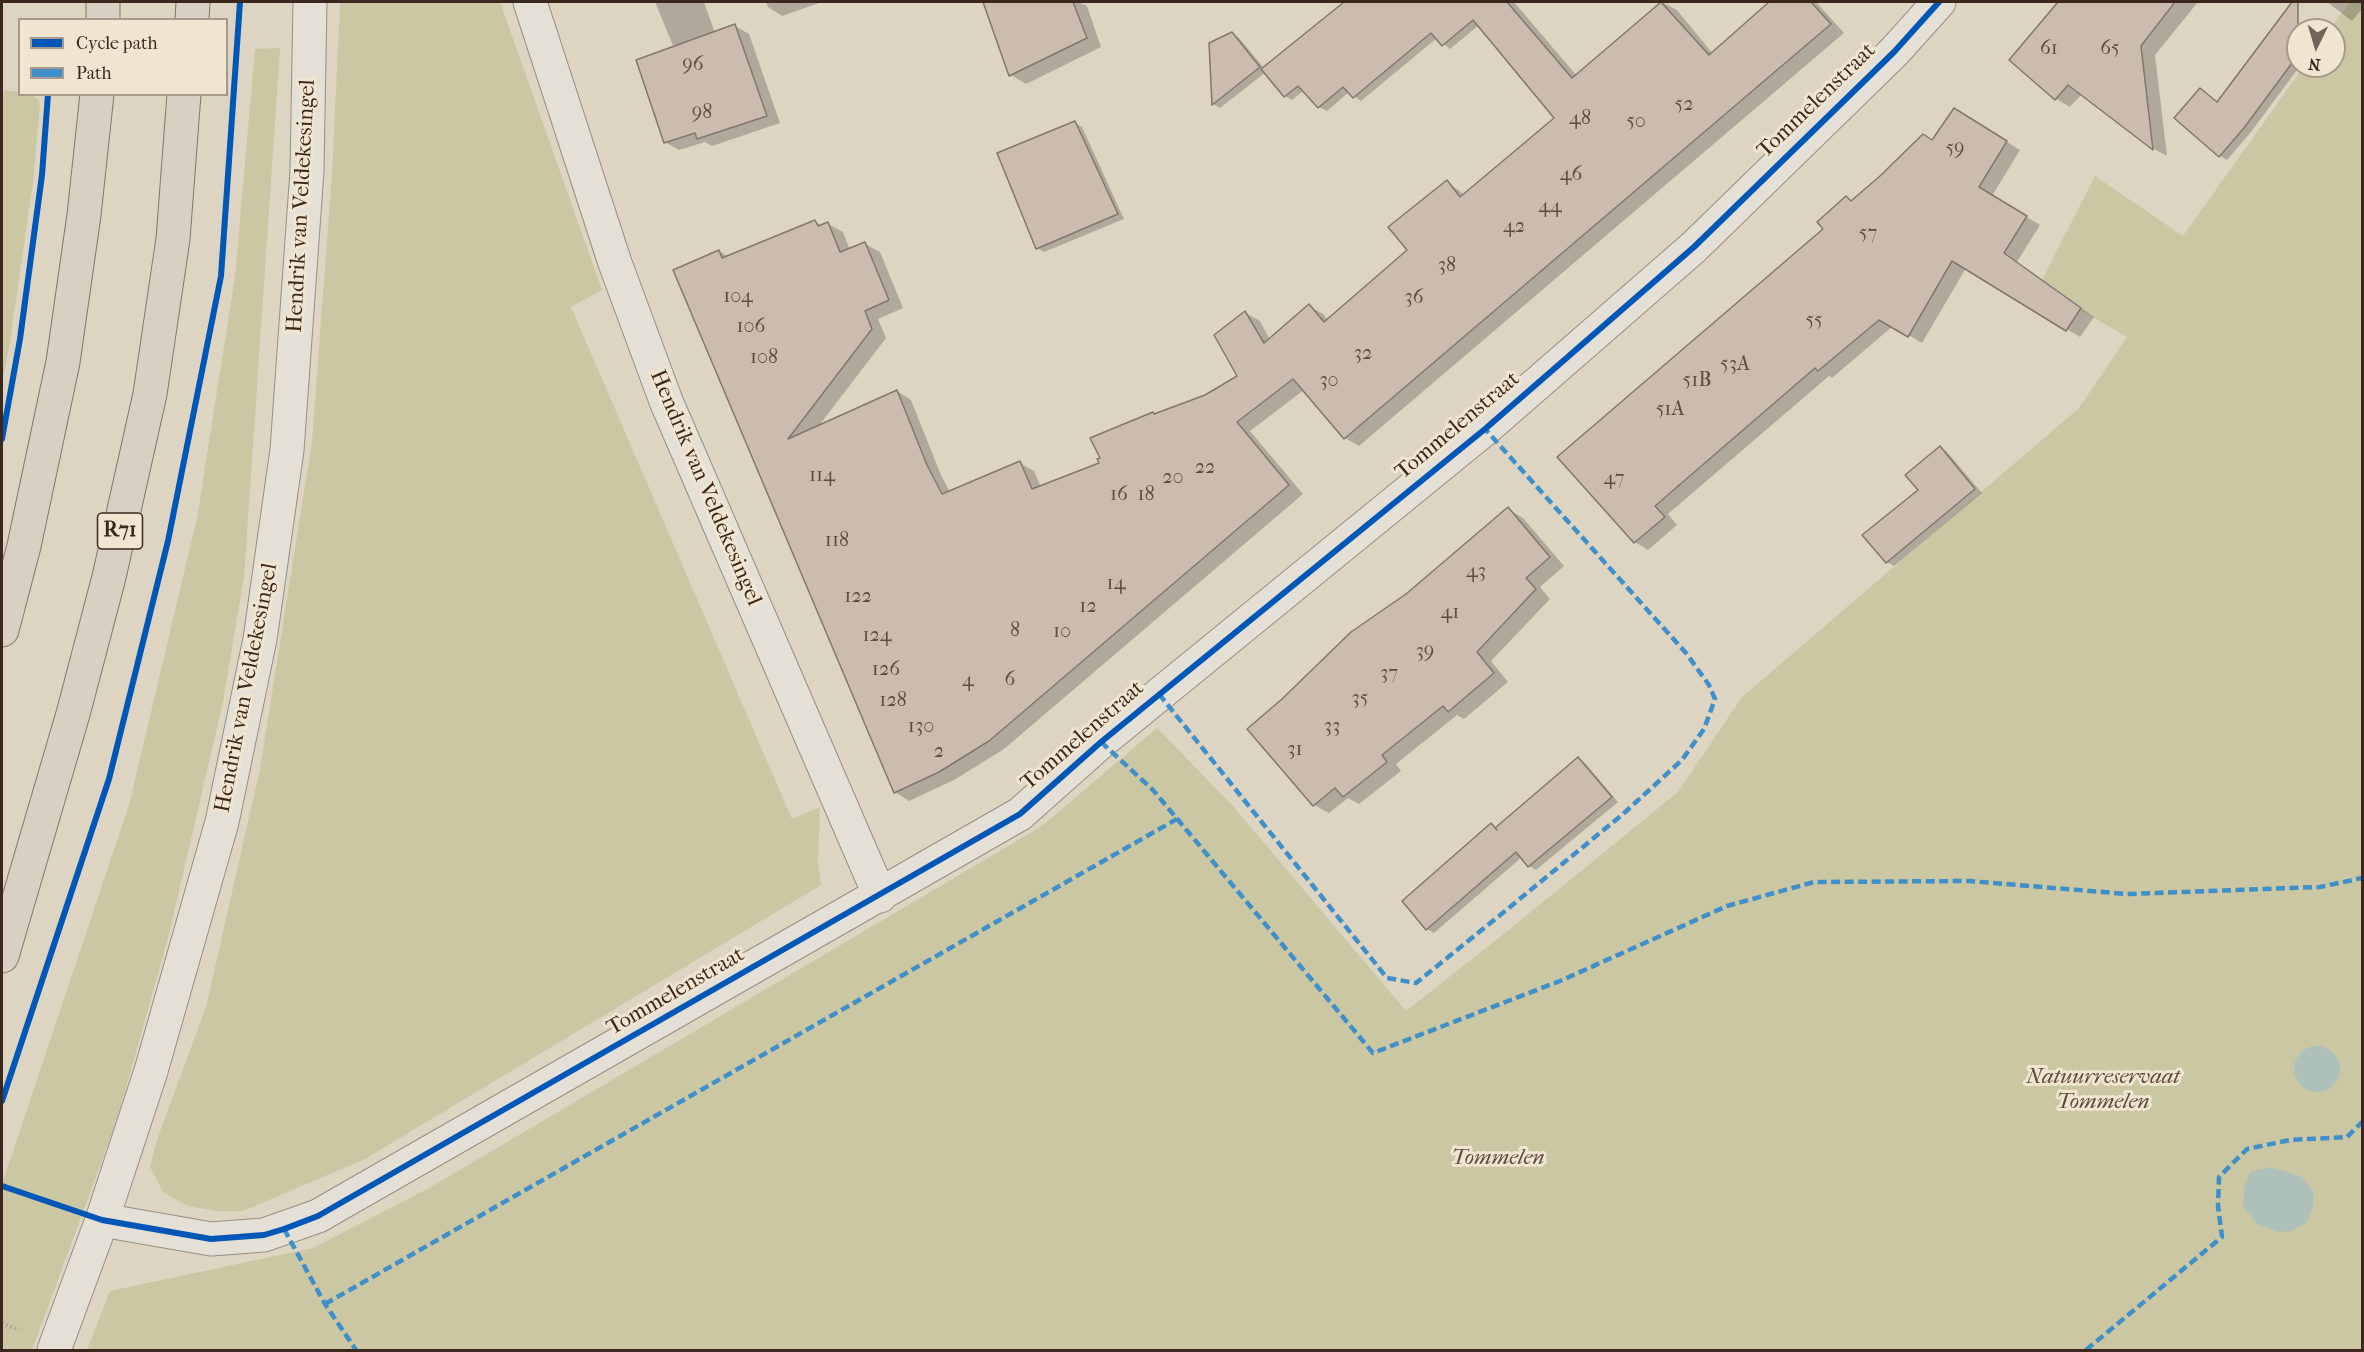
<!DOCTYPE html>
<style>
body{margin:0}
#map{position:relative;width:2364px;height:1352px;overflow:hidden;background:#ddd4c2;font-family:"IM FELL French Canon",serif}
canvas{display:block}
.frame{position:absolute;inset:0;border:3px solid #3c271f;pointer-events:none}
.legend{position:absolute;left:18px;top:18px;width:210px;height:78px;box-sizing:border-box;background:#f0e5d0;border:2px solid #a89989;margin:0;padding:8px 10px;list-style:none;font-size:18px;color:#3c271f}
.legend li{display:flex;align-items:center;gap:12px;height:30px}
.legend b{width:30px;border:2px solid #a89989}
.north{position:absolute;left:2286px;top:18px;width:60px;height:60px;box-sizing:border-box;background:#f0e5d0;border:2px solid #a89989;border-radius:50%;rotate:185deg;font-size:16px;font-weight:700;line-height:24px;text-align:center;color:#3c271f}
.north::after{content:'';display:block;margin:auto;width:21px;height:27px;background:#746458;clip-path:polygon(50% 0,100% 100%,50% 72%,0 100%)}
</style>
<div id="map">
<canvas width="2364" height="1352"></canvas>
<div class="frame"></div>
<ul class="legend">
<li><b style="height:8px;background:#0057b8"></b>Cycle path</li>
<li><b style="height:8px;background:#3e8fca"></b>Path</li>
</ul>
<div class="north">N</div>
</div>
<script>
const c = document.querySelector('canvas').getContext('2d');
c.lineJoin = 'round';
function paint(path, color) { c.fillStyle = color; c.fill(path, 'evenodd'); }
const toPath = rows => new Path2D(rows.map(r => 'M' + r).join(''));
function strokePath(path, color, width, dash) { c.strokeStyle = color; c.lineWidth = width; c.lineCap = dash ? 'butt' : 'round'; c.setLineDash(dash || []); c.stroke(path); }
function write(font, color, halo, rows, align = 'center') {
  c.font = font + ' "IM FELL French Canon",serif'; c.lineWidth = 6; c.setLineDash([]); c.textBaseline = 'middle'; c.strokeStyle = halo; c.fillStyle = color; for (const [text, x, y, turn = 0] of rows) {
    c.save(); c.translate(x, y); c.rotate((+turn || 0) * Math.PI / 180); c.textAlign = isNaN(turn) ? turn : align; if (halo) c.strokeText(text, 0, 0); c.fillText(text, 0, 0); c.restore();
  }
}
const green = toPath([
 [342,2,500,2,602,290,571,307,792,819,820,807,818,861,821,885,365,1159,243,1211,216,1211,188,1206,163,1192,150,1167,158,1137,206,1007,260,769,312,442,332,174,340,6],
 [2350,2,2362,2,2362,1350,87,1350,110,1291,313,1248,431,1187,1042,826,1157,728,1233,806,1406,1011,1500,937,1678,792,1742,697,2079,408,2127,337,2039,286,2095,176,2183,236,2304,66,2334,66,2334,30,2329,30],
 [280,48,244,577,223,702,168,938,117,1120,32,1350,2,1350,2,1184,129,805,197,518,235,277,255,49],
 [4,90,19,92,20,94,32,95,38,99,40,105,33,182,10,342,2,385,2,108]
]);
const water = toPath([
 '2294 1069a23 23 0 1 1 46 0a23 23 0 1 1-46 0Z',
 [2271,1167,2302,1177,2314,1193,2313,1207,2306,1223,2291,1231,2278,1232,2257,1224,2243,1206,2244,1189,2250,1172]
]);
const shadow = toPath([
 [655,2,704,2,715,33,735,26,749,34,780,123,712,146,705,142,679,150,665,142,674,48],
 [766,2,822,2,782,16,768,7],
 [985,2,1078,2,1087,6,1101,47,1026,84,1011,75],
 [1346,2,1359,2,1371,16,1389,2,1458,2,1464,9,1473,2,1514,2,1577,76,1662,2,1677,10,1713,54,1769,4,1766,2,1816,2,1844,33,1359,446,1345,438,1304,390,1250,431,1303,494,1004,749,954,780,909,801,895,792,719,251,729,257,815,222,823,226,828,224,843,232,850,250,865,244,880,252,903,308,878,319,886,338,818,427,897,391,911,400,941,475,950,492,1020,463,1034,471,1041,487,1101,464,1155,416,1206,397,1239,377,1245,313,1260,321,1270,340,1309,306,1323,314,1329,321,1409,250,1447,182,1465,195,1557,118,1479,25,1450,49,1437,38,1361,101,1349,92,1327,111,1319,107,1304,90,1292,100,1285,96,1266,72,1220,108,1213,104,1232,34,1239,38,1264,68],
 [2059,2,2198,2,2155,55,2167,156,2154,149,2082,94,2070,107,2055,98,2011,59],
 [2327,2,2362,2,2362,9,2352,21],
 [2298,53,2298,66,2300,66,2251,132,2227,160,2220,156,2200,90,2218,103],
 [1968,118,2020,150,1992,196,2040,225,2017,262,2094,317,2080,337,1966,268,1922,343,1893,326,1832,378,1829,376,1668,514,1677,525,1648,550,1635,542,1560,457,1825,230,1846,198,1853,202],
 [1075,123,1082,127,1124,219,1044,252,1037,248],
 [1940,448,1947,452,1982,493,1894,566,1887,562],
 [1508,509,1523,518,1564,566,1540,587,1550,599,1491,661,1508,682,1464,719,1457,715,1396,764,1401,771,1359,804,1348,798,1329,813,1314,805,1407,596],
 [1578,759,1585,763,1618,802,1536,870,1529,866,1522,857,1434,933,1427,929,1491,825,1497,828]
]);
const building = toPath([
 [983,2,1073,2,1087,38,1009,76,983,2],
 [1344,2,1507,2,1572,78,1661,2,1709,55,1769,2,1811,2,1831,24,1344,439,1293,379,1237,422,1289,485,989,741,939,772,894,793,673,270,719,250,722,258,815,220,818,226,828,222,840,252,865,242,889,300,865,311,872,329,788,439,897,390,927,465,942,494,1020,461,1032,489,1099,463,1097,459,1100,458,1090,438,1153,412,1154,414,1205,395,1237,376,1214,335,1245,311,1264,343,1309,304,1324,322,1407,250,1388,227,1447,180,1460,197,1554,118,1473,20,1442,46,1431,33,1353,98,1343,87,1318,108,1298,86,1284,97,1261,69,1344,2],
 [2058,2,2175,2,2141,46,2153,150,2068,85,2055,100,2009,60,2058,2],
 [2292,2,2298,2,2298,55,2244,128,2219,157,2174,118,2200,88,2217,102,2292,2],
 [735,24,767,116,697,139,695,133,664,143,636,60,735,24],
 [1232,32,1260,67,1212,105,1209,43,1232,32],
 [1954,108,2007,141,1979,187,2027,216,2004,253,2081,308,2066,331,1952,261,1908,337,1879,320,1818,371,1815,368,1655,506,1665,517,1634,543,1557,457,1823,229,1817,222,1846,196,1851,201,1880,176,1923,134,1932,140,1954,108],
 [1075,121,1118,214,1036,249,997,153,1075,121],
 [1940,446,1975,489,1886,563,1862,535,1918,490,1905,475,1940,446],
 [1508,507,1550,557,1526,578,1536,589,1477,652,1494,673,1448,712,1443,706,1382,755,1387,762,1343,797,1335,788,1313,806,1247,729,1282,699,1351,632,1406,594,1508,507],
 [1578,757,1612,797,1528,867,1516,852,1426,930,1402,901,1491,823,1497,830,1495,828,1578,757]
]);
const path = toPath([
 [2,1323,19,1330]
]);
const minor = toPath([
 [530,2,615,263,666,401,880,896],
 [102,1220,211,1239,264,1235,318,1216,1020,814,1101,742,1485,429,1694,247,1894,52,1939,2],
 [54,1350,102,1220,151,1071,222,822,260,639,287,450,307,171,310,2]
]);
const highway = toPath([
 [103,20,103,2],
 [192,20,193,2],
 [2,630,24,546,63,362,84,215,97,94],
 [2,956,73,714,109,577,150,394,173,239,184,94]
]);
const quiet = toPath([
 [1159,694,1387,978,1416,983,1499,916,1623,814,1682,760,1704,729,1715,699,1709,685,1686,653,1485,429],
 [1101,742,1153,790,1373,1053,1560,981,1727,906,1814,882,1969,881,2127,894,2320,887,2362,878],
 [284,1229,325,1304,356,1350],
 [325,1304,1177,819],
 [2086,1350,2222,1237,2218,1206,2219,1177,2247,1149,2290,1140,2347,1137,2362,1122]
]);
const cycleway = toPath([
 [2,439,20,339,42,175,48,94],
 [2,1101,109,779,168,541,221,276,240,2],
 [2,1186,102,1220,211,1239,264,1235,284,1229,318,1216,1020,814,1101,742,1485,429,1694,247,1894,52,1939,2]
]);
const numberNames = [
 ["61",2049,49],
 ["65",2110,49],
 ["96",693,65],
 ["52",1684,105],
 ["98",702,113],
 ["48",1580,119],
 ["50",1636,122],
 ["59",1955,149],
 ["46",1571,175],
 ["44",1550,207],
 ["42",1514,227],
 ["57",1868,234],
 ["38",1447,266],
 ["104",738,297],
 ["36",1414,298],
 ["55",1814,321],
 ["106",751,327],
 ["32",1363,354],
 ["108",764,358],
 ["53A",1735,365],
 ["30",1329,381],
 ["51B",1697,381],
 ["51A",1670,410],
 ["22",1205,468],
 ["114",822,476],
 ["20",1173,478],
 ["47",1614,479],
 ["16",1119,495],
 ["18",1146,495],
 ["118",837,541],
 ["43",1476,572],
 ["14",1116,584],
 ["122",858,597],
 ["12",1088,607],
 ["41",1450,613],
 ["8",1015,631],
 ["10",1062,632],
 ["124",877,636],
 ["39",1425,652],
 ["126",886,670],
 ["37",1389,674],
 ["6",1010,680],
 ["4",968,681],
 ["35",1360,699],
 ["128",893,701],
 ["130",921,727],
 ["33",1332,727],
 ["31",1295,750],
 ["2",939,752]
];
const shields = [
 [120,531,45]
];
const shieldNames = [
 ["R71",120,531]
];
const streetNames = [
 ["Tommelenstraat",1817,101,-44],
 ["Hendrik van Veldekesingel",302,206,-87],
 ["Tommelenstraat",1458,426,-40],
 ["Hendrik van Veldekesingel",705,488,67],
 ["Hendrik van Veldekesingel",247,688,-79],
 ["Tommelenstraat",1083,736,-41],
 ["Tommelenstraat",676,992,-30]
];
const parkNames = [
 ["Natuurreservaat",2103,1078],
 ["Tommelen",2103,1103],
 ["Tommelen",1498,1159]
];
paint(green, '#cbc7a3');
paint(water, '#adc0b9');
paint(shadow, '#0003');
paint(building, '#ccbcaf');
strokePath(building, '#80776d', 1.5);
strokePath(minor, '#968e83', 35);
strokePath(highway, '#80776d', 35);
strokePath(path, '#a7a29a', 4, [1.5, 3]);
strokePath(minor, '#e5e0d6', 33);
strokePath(highway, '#d8d0c2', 33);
strokePath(quiet, '#3e8fca', 4.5, [9, 4.5]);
strokePath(cycleway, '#0057b8', 6);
write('20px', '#604c43', null, numberNames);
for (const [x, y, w] of shields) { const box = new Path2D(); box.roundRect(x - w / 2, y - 18, w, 36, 4.5); c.fillStyle = '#f0e5d0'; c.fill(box); strokePath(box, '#3c271f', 1.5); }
write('bold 21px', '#3c271f', null, shieldNames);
write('22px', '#3c271f', '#f0e5d0', streetNames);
write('italic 22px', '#5c4c3a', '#f0e5d0', parkNames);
</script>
